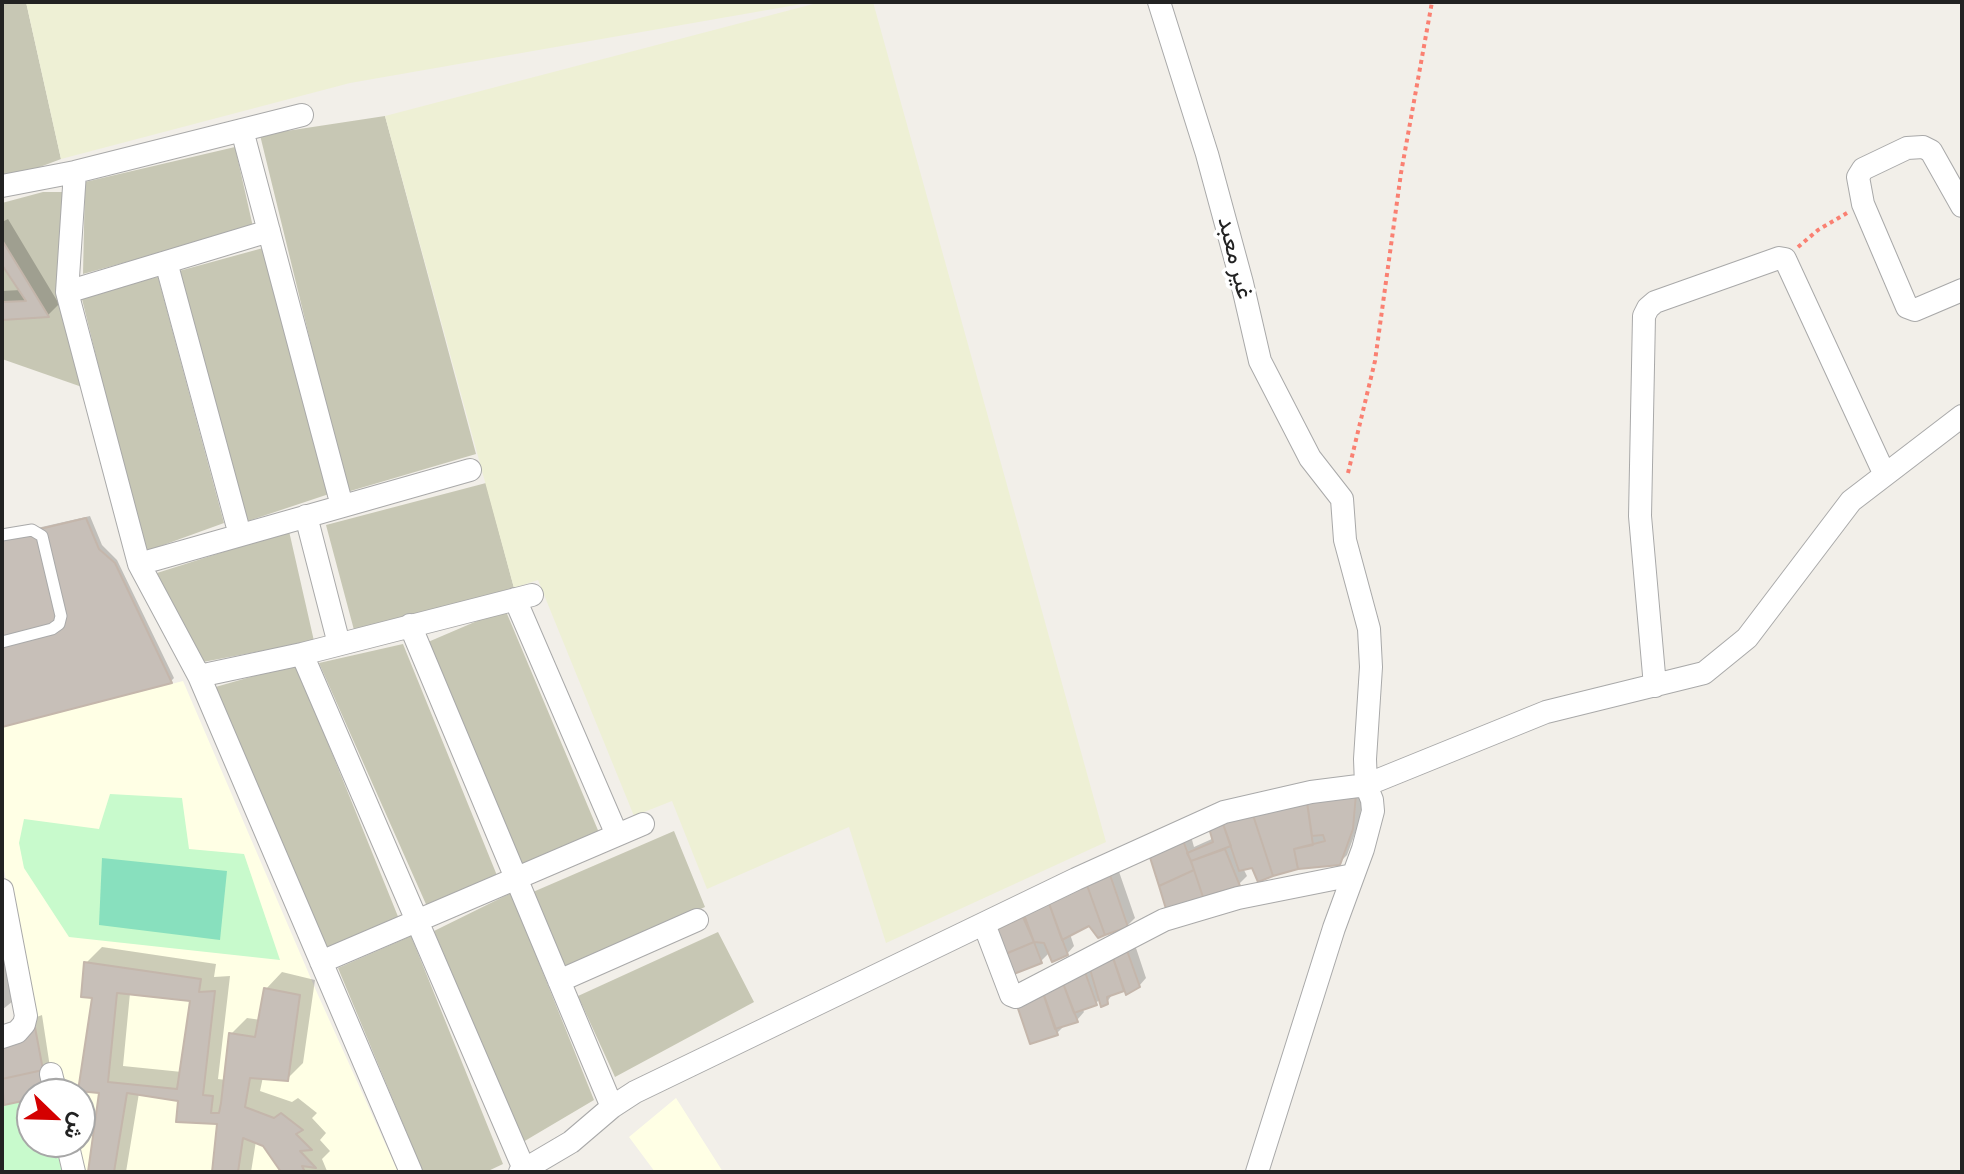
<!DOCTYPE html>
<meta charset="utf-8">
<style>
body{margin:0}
#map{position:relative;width:1964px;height:1174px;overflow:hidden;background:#f2efe9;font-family:"PT Sans Narrow",Vazirmatn,sans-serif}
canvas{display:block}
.frame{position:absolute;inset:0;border:4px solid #222;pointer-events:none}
.north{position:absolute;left:16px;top:1078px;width:80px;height:80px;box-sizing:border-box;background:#fff;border:2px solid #a7a7a7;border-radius:50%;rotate:113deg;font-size:22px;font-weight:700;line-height:32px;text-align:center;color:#222}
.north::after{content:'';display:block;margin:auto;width:28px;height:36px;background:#d40000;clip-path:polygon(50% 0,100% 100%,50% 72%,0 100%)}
</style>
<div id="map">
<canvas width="1964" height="1174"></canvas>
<div class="frame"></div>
<div class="north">ش</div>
</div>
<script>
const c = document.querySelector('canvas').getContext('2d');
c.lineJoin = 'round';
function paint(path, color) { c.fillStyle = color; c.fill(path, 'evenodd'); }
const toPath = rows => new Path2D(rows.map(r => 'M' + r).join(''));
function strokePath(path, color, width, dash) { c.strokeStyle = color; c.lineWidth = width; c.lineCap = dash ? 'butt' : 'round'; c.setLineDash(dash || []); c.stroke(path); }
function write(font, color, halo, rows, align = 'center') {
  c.font = font + ' "PT Sans Narrow",Vazirmatn,sans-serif'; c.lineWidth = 7; c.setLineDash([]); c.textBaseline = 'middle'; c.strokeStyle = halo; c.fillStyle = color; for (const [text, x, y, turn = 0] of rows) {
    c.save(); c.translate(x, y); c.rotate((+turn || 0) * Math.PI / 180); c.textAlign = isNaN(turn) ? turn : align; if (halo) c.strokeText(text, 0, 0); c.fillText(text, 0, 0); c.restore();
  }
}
const education = toPath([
 [183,681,318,995,398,1172,62,1172,55,1142,80,1142,80,1094,46,1094,2,859,2,727],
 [676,1098,723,1172,655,1172,629,1137]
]);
const construction = toPath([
 [2,2,26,2,61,159,32,170,2,178],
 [385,116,476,454,347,492,260,135],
 [235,147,253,227,83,274,85,182],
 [43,192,66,192,82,387,2,359,2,203],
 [263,248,329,494,248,521,179,271],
 [158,277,224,523,144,552,81,295],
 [486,483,514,588,354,630,326,525],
 [289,531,314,641,203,662,157,573],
 [505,609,600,835,523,868,428,642],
 [403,644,498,878,429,911,319,663],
 [296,664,399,919,329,951,212,688],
 [674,831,705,907,565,968,533,892],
 [511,893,594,1100,523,1142,434,931],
 [718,932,754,1002,615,1077,578,996],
 [411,936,503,1164,486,1172,423,1172,338,968]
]);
const farmland = toPath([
 [26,2,813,2,350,83,61,159],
 [821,2,873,2,1106,842,886,943,849,827,707,889,672,801,634,816,538,580,514,588,385,116]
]);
const park = toPath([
 [110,794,182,798,189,849,244,854,280,960,69,937,24,868,19,843,24,819,99,829],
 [2,1088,5,1105,32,1099,32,1142,55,1142,62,1172,2,1172]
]);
const pitch = toPath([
 [102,858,227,871,220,940,99,925]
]);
const shadow = toPath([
 [8,219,59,304,48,315,2,318,2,291,21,290,2,261,2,222],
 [90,516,102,545,117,560,174,678,171,681,2,724,2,536],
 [1363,787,1360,820,1347,855,1339,863,1297,867,1253,865,1243,868,1247,876,1239,884,1168,906,1150,848,1189,829,1194,847,1214,838,1211,828],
 [1116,863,1135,918,1127,926,1089,924,1070,934,1074,946,1067,954,1050,952,1041,961,991,934],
 [2,924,13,1001,2,1010],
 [1132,936,1146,978,1139,986,1114,992,1107,1002,1101,998,1096,1003,1082,1008,1084,1012,1077,1020,1064,1026,1057,1033,1013,989,1021,981],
 [102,947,216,964,214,977,230,976,218,1079,226,1080,231,1034,247,1018,261,1020,266,989,282,972,315,980,303,1063,287,1079,263,1077,260,1091,292,1102,298,1098,317,1113,312,1118,326,1133,320,1140,330,1151,322,1159,327,1171,283,1172,264,1144,256,1141,251,1172,214,1172,220,1122,180,1099,139,1093,126,1172,90,1172,102,1091,95,997,86,963],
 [130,993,192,999,182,1072,123,1066],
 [42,1015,53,1087,32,1094,32,1097,2,1075,2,1030]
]);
const building = toPath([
 [2,240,49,317,2,320,2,302,26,301,2,265,2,240],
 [86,518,99,549,115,563,172,683,2,727,2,538,86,518],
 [1356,794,1353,829,1340,865,1298,869,1294,849,1325,841,1323,835,1312,836,1306,795,1356,794],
 [1306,795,1313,845,1294,849,1298,869,1273,876,1251,809,1306,795],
 [1251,809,1273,876,1258,882,1252,868,1239,871,1222,821,1251,809],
 [1222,821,1231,846,1191,861,1187,853,1213,842,1209,828,1222,821],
 [1181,835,1194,870,1159,886,1147,848,1181,835],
 [1225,849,1240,886,1203,897,1191,861,1225,849],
 [1108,869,1128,927,1105,935,1084,877,1108,869],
 [1194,870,1203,897,1166,909,1159,886,1194,870],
 [1084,877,1105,935,1098,938,1089,926,1062,940,1047,898,1084,877],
 [1047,898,1068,955,1052,962,1044,943,1034,942,1022,909,1047,898],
 [1023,917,1034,942,998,957,989,933,1023,917],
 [1034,942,1042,963,1006,977,998,957,1034,942],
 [1124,942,1140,987,1126,995,1109,946,1124,942],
 [1109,946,1124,991,1107,997,1108,1004,1101,1007,1087,959,1109,946],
 [1081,961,1097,1005,1074,1013,1058,970,1081,961],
 [84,962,201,979,199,992,215,991,203,1095,213,1096,211,1113,219,1113,221,1103,229,1033,255,1037,264,988,300,995,288,1081,250,1078,245,1107,274,1118,281,1113,303,1130,296,1134,312,1150,300,1151,316,1168,302,1166,305,1172,281,1172,263,1146,243,1138,238,1172,212,1172,217,1124,176,1122,178,1101,127,1093,114,1172,88,1172,99,1093,78,1091,92,998,81,997,84,962],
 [117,993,190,1001,177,1089,108,1082,117,993],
 [1058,970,1078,1022,1055,1029,1038,978,1058,970],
 [1038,978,1058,1035,1030,1044,1011,988,1038,978],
 [34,1022,43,1070,2,1079,2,1034,34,1022],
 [43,1070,46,1094,32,1094,32,1099,4,1105,2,1079,43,1070]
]);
const path = toPath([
 [1798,247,1818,230,1847,213],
 [1348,473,1375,361,1401,173,1432,2]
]);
const service = toPath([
 [2,535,32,530,42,536,61,616,59,624,52,629,2,642]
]);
const minor = toPath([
 [1159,2,1207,154,1242,283,1260,361,1310,458,1342,499,1345,540,1369,629,1371,667,1365,759,1366,785,1372,800,1373,811,1363,849,1334,928,1257,1172],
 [242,130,342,506],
 [75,172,67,292,139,564,199,676,411,1172],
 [2,186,75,172,302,115],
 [1962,206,1931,151,1923,147,1907,148,1863,169,1858,177,1863,204,1907,307,1915,310,1962,290],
 [166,262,240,535],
 [67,292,269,231],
 [306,516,339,644],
 [139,564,470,470],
 [515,599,617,835],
 [410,625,612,1107],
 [302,654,524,1169],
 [199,676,302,654,532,595],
 [1655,686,1640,516,1644,316,1648,308,1655,302,1779,258,1785,259,1884,473],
 [2,890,26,1016,24,1024,17,1032,2,1037],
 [984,924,1011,995,1016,997,1164,920,1238,898,1353,875],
 [321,962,643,824],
 [559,981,697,920],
 [51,1074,56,1094],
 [67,1142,74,1172],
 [520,1172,571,1142,612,1107,635,1092,1076,879,1224,812,1311,792,1366,785,1546,712,1704,673,1747,638,1851,501,1962,416]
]);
const streetNames = [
 ["غير معبد",1235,258,76]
];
paint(education, '#ffffe5');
paint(construction, '#c7c7b4');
paint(farmland, '#eef0d5');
paint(park, '#c8facc');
paint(pitch, '#88e0be');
paint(shadow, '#0003');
paint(building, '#c7bfb8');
strokePath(building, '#c4b6ab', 2);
strokePath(service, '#a9a9a9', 13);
strokePath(minor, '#a9a9a9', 24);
strokePath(path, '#fa8072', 4, [4, 4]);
strokePath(service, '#fff', 11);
strokePath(minor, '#fff', 22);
write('24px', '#222', '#fff', streetNames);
</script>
